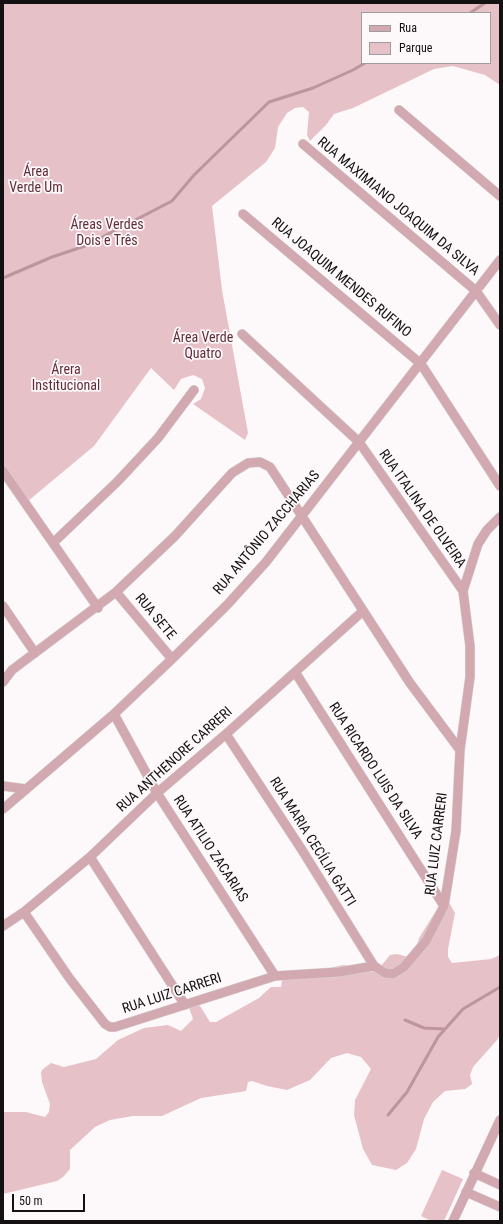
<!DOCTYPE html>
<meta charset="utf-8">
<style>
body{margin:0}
#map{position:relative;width:503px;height:1224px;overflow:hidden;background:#fdf8f9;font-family:"Roboto Condensed",sans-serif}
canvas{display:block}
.frame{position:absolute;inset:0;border:4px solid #131111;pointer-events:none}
.legend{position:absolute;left:361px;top:12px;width:130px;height:52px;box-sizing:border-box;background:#fdf8f9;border:1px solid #9f9c9c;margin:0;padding:5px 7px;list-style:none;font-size:12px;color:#131111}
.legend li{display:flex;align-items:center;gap:8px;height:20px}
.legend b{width:20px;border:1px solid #9f9c9c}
.scale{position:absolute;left:12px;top:1194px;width:73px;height:18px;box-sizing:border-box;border:2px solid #131111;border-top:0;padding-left:5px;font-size:12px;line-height:14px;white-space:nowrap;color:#131111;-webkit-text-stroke:3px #fdf8f9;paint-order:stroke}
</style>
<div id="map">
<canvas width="503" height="1224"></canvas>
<div class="frame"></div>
<ul class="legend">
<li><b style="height:5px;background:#d2a9b0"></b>Rua</li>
<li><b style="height:11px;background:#e7c1c8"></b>Parque</li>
</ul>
<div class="scale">50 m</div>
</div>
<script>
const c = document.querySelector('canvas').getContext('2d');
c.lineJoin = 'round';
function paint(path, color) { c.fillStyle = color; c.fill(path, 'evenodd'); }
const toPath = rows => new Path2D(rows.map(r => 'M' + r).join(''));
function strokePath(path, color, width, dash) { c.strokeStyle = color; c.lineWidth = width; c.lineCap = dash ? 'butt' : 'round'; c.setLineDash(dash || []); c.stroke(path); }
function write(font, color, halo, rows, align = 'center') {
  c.font = font + ' "Roboto Condensed",sans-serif'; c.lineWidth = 3.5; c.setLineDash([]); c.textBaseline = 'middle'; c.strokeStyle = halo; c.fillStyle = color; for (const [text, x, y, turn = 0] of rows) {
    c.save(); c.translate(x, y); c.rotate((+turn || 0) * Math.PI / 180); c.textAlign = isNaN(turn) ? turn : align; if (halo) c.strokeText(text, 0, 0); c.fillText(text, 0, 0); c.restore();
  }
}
const green = toPath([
 [3,3,500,3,500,85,485,75,453,66,434,69,353,108,334,114,326,125,310,141,307,135,309,112,303,107,295,108,287,113,278,127,275,148,266,162,212,206,222,290,248,433,245,440,193,404,201,399,205,388,202,379,193,375,181,379,174,390,151,368,94,446,28,501,3,466],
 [362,13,490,13,490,63,362,63],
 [444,902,450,904,455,913,448,949,448,957,452,963,491,959,500,955,500,1034,497,1040,473,1067,470,1075,472,1084,465,1089,445,1091,433,1102,424,1119,416,1149,407,1163,396,1170,372,1165,363,1149,354,1115,355,1100,371,1069,361,1057,347,1053,331,1058,310,1080,287,1090,267,1086,252,1081,248,1082,246,1091,201,1098,162,1116,133,1116,110,1120,95,1127,70,1150,70,1169,63,1177,57,1181,3,1194,3,1112,26,1112,45,1117,49,1112,50,1104,42,1082,41,1072,43,1069,51,1063,64,1067,96,1059,118,1040,144,1028,168,1025,181,1031,193,1019,188,1005,190,1001,200,1006,210,1022,216,1022,259,998,271,987,281,987,283,975,311,972,343,965,353,966,368,972,377,971,390,955,397,954,408,957,415,954,419,938,437,909],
 [442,1170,463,1179,444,1221,431,1221,421,1216]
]);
const stream = toPath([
 [470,13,485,3],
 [3,278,52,257,85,246,172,201,194,175,269,102,313,88,353,70,365,63],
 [405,1020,424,1028,445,1029],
 [388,1115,407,1092,438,1037,463,1009,500,987]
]);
const minor = toPath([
 [399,110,500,196],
 [303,144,476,291,500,325],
 [243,214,421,364,500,486],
 [242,334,359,442,463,591],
 [3,471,98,608],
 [53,543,118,481,158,438,194,390],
 [116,592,172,659],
 [3,606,35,653],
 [295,672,444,906],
 [3,682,12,670,116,592,175,536,232,473,248,463,260,462,270,467,410,683,460,750],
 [114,714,157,793,275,976],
 [226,734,302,850,374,966],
 [3,786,26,789],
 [3,809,114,714,172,659,227,605,266,562,500,260],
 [90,857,185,1005],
 [24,912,70,979,105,1024,110,1027,115,1027,275,976,339,972,374,966,385,973,393,974,404,967,426,941,444,906,456,831,460,750,470,677,470,646,463,591,478,544,487,530,500,517],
 [3,926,24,912,90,857,157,793,226,734,363,611],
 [474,1173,500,1185],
 [466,1192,500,1207],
 [453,1221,500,1120]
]);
const parkNames = [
 ["Área",36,172],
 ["Verde Um",36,188],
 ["Áreas Verdes",107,225],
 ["Dois e Três",107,241],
 ["Área Verde",203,338],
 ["Quatro",203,354],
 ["Árera",66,370],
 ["Institucional",66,386]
];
const streetNames = [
 ["RUA MAXIMIANO JOAQUIM DA SILVA",398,207,40],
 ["RUA JOAQUIM MENDES RUFINO",341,278,40],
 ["RUA ITALINA DE OLVEIRA",422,509,55],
 ["RUA ANTÔNIO ZACCHARIAS",267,533,-50],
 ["RUA SETE",155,617,50],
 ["RUA ANTHENORE CARRERI",175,760,-42],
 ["RUA RICARDO LUIS DA SILVA",375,771,57],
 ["RUA MARIA CECÍLIA GATTI",312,842,58],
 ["RUA LUIZ CARRERI",437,844,-83],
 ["RUA ATILIO ZACARIAS",210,849,57],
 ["RUA LUIZ CARRERI",172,994,-18]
];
paint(green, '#e7c1c8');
strokePath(stream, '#bd959c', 3);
strokePath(minor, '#d8d3d4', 10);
strokePath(minor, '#d2a9b0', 9);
write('14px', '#622d39', '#fdf8f9', parkNames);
write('14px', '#131111', '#fdf8f9', streetNames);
</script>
